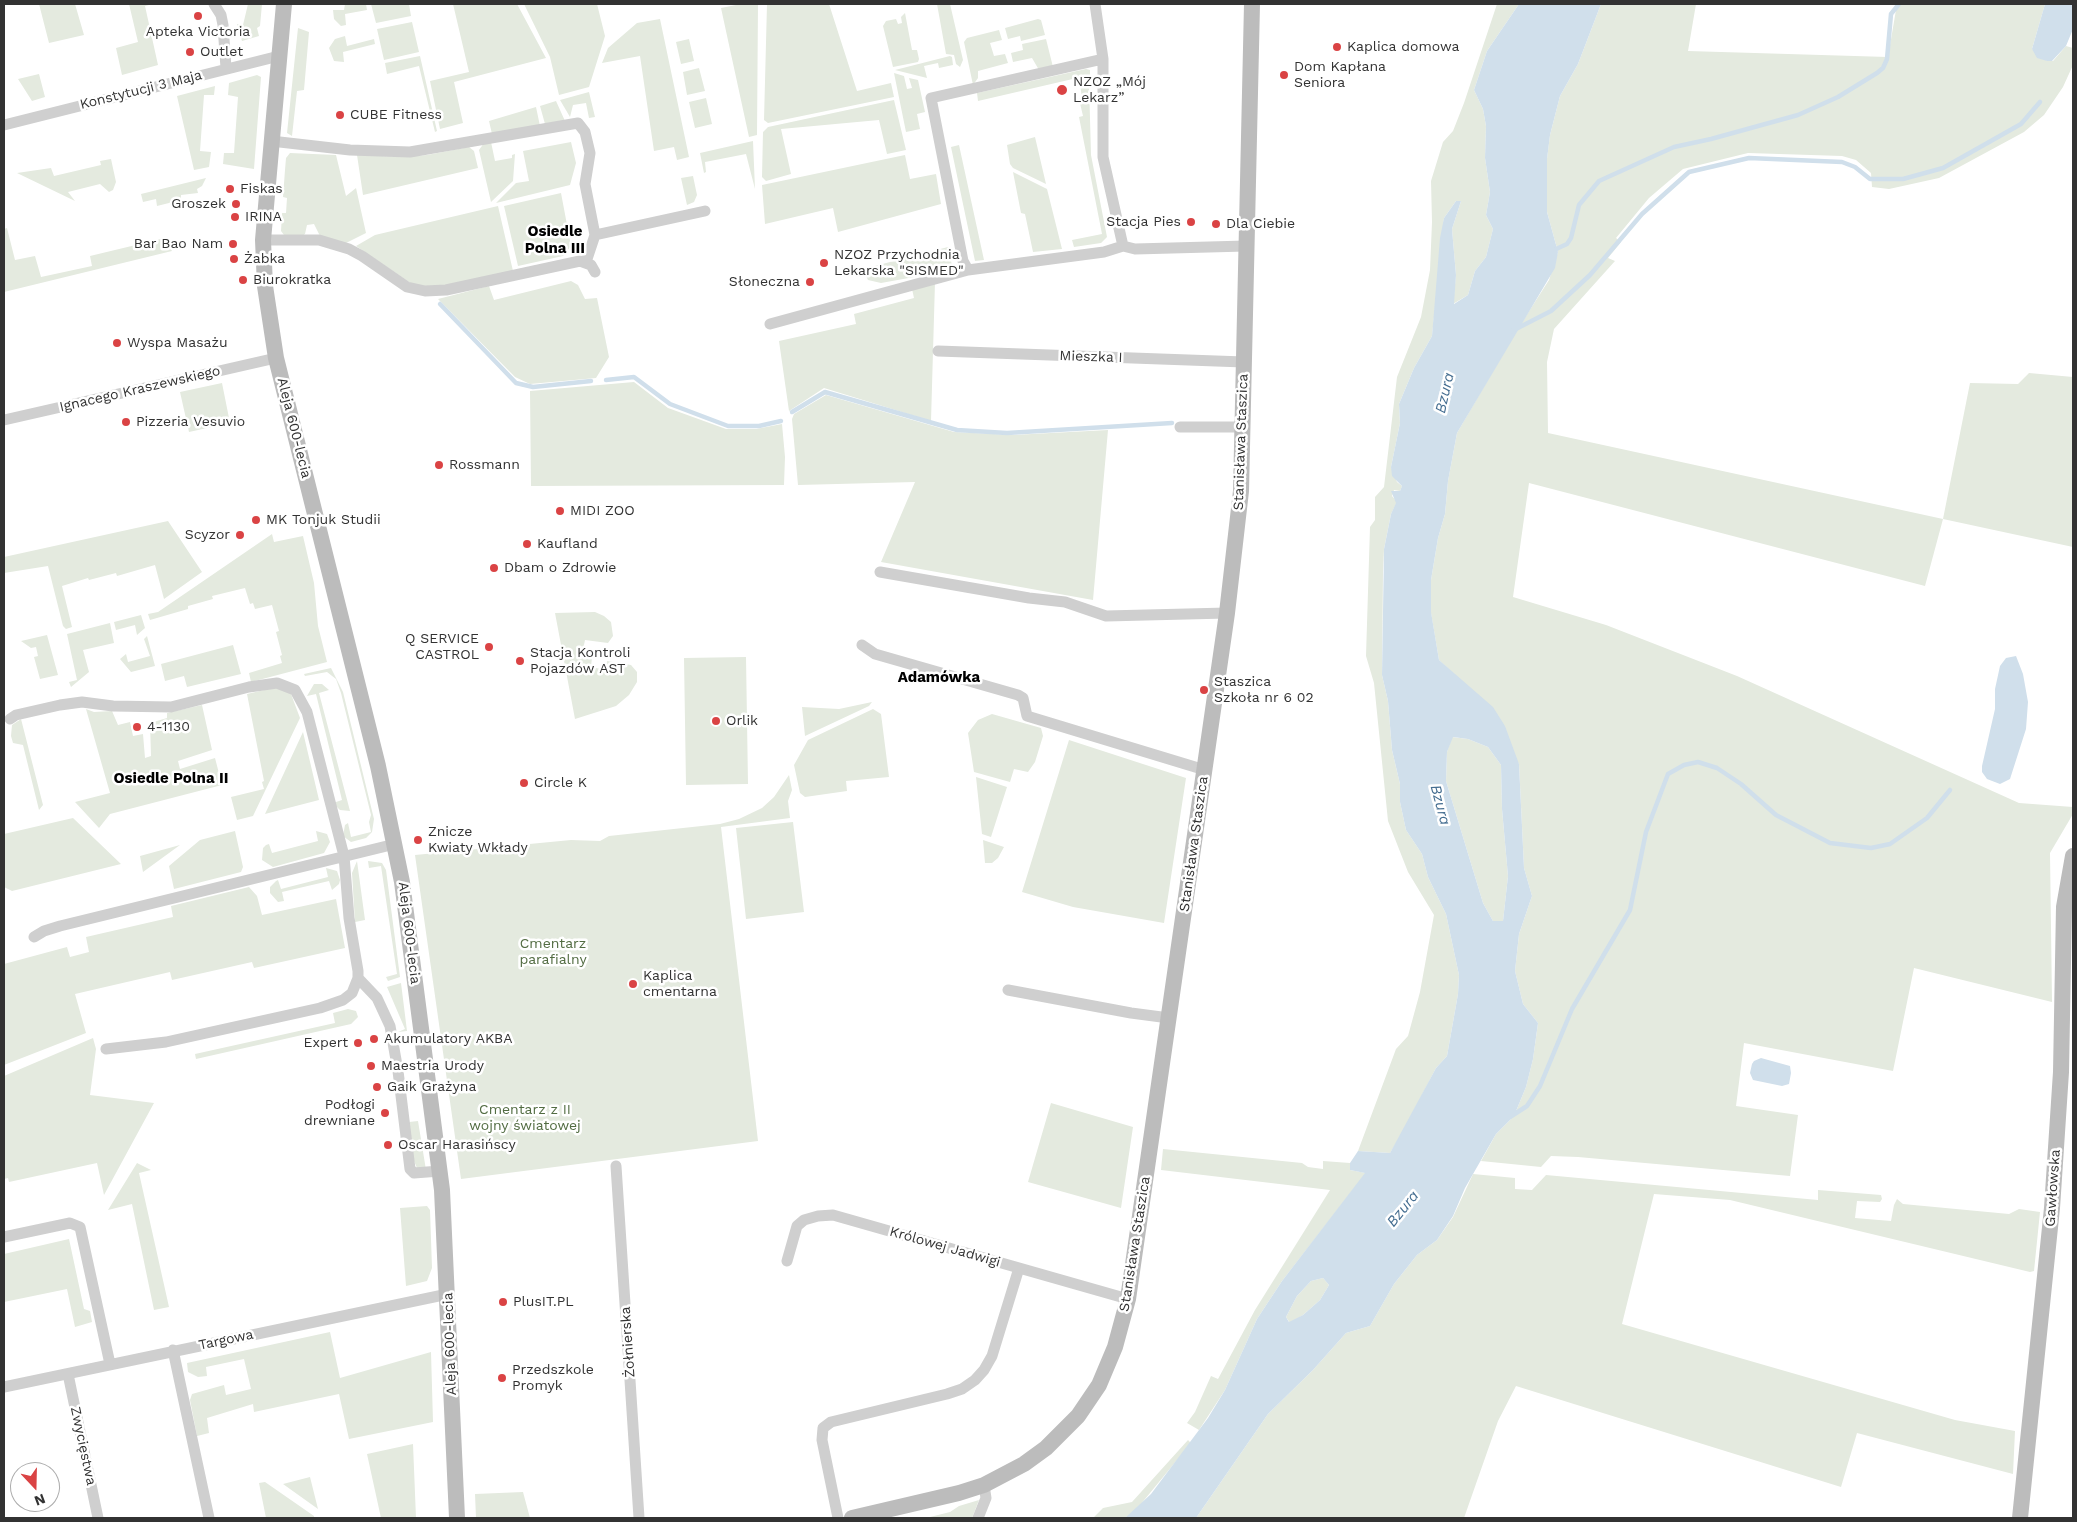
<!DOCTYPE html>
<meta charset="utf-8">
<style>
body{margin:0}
#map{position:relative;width:2077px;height:1522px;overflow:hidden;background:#fff;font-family:"Work Sans",sans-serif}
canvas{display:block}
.frame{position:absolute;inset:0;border:5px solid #323232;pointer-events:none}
.north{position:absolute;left:10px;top:1462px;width:50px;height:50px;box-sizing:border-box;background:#fff;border:1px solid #adadad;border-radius:50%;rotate:159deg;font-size:14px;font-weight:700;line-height:20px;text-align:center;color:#323232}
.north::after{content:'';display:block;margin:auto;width:18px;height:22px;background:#da4344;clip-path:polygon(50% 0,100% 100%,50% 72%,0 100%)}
</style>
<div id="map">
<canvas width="2077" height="1522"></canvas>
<div class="frame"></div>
<div class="north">N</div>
</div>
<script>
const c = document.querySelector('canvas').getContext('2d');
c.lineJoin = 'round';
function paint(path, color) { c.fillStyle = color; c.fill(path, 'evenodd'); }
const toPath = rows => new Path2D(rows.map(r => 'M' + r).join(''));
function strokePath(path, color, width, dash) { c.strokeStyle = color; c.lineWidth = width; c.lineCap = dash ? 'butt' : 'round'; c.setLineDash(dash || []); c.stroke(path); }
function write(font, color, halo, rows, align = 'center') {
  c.font = font + ' "Work Sans",sans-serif'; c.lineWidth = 5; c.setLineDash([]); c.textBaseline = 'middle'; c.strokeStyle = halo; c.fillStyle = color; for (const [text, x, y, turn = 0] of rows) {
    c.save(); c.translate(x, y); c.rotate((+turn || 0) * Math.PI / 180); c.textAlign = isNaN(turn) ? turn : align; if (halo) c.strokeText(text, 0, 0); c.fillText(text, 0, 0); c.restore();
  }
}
const green = toPath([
 [39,4,75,4,84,35,49,43],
 [129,4,153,4,145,6,158,65,122,75,116,48,138,42],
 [248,4,262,4,260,26,257,28,259,36,242,41,237,24,243,25],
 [345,4,366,4,367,10,345,14,346,25,341,26,334,19,333,10,344,10],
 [371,4,409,4,411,16,376,23],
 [453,4,517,4,546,58,454,82,463,123,440,129,430,81,469,72],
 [524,4,597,4,605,36,589,87,559,95,550,57],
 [741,4,758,4,757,135,749,137,721,8],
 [767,4,829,4,857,91,891,83,894,97,768,123,764,120],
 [937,4,950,4,963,60,960,67,956,64,954,55,946,54],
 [1497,4,1519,4,1487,51,1474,90,1483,109,1486,126,1485,158,1490,192,1486,215,1493,229,1486,257,1475,271,1468,295,1453,304,1456,275,1452,229,1461,201,1456,201,1444,218,1432,336,1414,368,1399,404,1400,423,1391,467,1397,482,1402,486,1400,491,1394,490,1392,496,1397,502,1391,514,1384,549,1383,572,1382,675,1388,701,1392,750,1400,784,1400,802,1406,830,1422,854,1428,877,1446,914,1459,975,1458,994,1447,1056,1436,1068,1401,1135,1390,1153,1358,1151,1396,1049,1408,1036,1420,992,1434,915,1408,872,1388,821,1374,683,1366,656,1370,527,1375,520,1375,497,1384,487,1397,377,1421,317,1430,270,1432,222,1431,181,1443,142,1453,131,1464,103],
 [1601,4,1696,4,1688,51,1888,57,1897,4,2045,4,2032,49,2047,61,2053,61,2066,46,2073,48,2073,65,2063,87,2044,115,2024,132,1939,178,1889,189,1872,187,1871,173,1856,160,1842,156,1748,153,1683,169,1649,198,1616,238,1621,242,1608,258,1615,261,1554,329,1547,362,1548,433,1943,519,1970,383,2018,384,2029,373,2073,377,2073,547,1943,519,1925,586,1529,483,1513,597,1606,625,1737,676,2019,803,2073,807,2073,814,2050,853,2052,1002,1914,968,1893,1071,1744,1043,1736,1106,1798,1115,1790,1176,1578,1157,1551,1156,1541,1167,1481,1161,1496,1134,1514,1116,1526,1087,1533,1059,1538,1023,1523,1004,1515,971,1519,934,1532,896,1524,868,1519,764,1457,677,1439,660,1431,613,1431,580,1438,538,1445,514,1448,481,1457,433,1517,330,1549,280,1558,252,1547,212,1547,159,1550,135,1560,96,1578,64],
 [905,13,912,50,917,50,919,59,918,62,893,67,883,26,886,21,896,19,898,24,902,23,901,17],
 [660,19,689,157,677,160,674,147,654,151,640,56,602,63,608,48,637,23],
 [1038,19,1041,20,1045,35,1021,41,1020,36,1008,39,1005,28],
 [412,22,419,52,384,60,377,29],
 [298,28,309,32,304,90,297,91,292,136,287,133],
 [999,30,1002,40,990,43,994,56,1005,54,1008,63,978,71,978,78,973,85,964,42,967,38],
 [345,36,347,46,374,39,375,44,343,52,344,62,334,61,329,48,335,39],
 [689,39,694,61,681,64,676,42],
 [1046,39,1053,67,1039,70,1032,58,1013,62,1011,53,1023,50,1022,44],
 [420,56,437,131,435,132,419,66,387,74,385,63],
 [950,56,952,57,953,65,939,68,938,63,924,66,927,78,895,70],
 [699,68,705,91,687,95,683,72],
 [1086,69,1090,70,1090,75,978,101,977,93],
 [894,73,904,76,907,89,912,88,909,78,918,80,925,112,917,114,920,129,906,132],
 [39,74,45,97,32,101,18,79],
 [257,75,261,77,254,169,223,164,224,153,234,153,238,97,228,95,229,83],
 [1089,82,1091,155,1107,237,1101,243,1074,247,1072,240,1102,234,1079,117,1083,116,1079,99,1082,98,1080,84],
 [215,86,214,95,204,95,200,151,211,152,209,167,194,170,177,96],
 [589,92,595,117,589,118,586,103,573,105,570,117,560,100],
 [706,98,712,124,695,128,689,102],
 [894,100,906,150,887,154,879,120,781,129,791,174,766,181,762,177,763,132,768,127],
 [556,101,565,121,545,124,540,106],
 [536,107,540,126,492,134,489,121],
 [1035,137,1046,184,1013,168,1010,164,1007,145],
 [753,141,755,189,746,154,705,162,706,172,704,173,700,153],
 [491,142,495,161,512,158,512,155,515,154,513,181,491,202,479,150,484,143],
 [571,142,576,163,570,185,496,203,516,183,529,181,523,151],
 [959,145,984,260,975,261,951,147],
 [469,147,474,151,478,168,363,195,357,155,405,157,427,155],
 [290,153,336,155,346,196,356,188,366,233,344,244,320,236,314,224,307,225,305,234,302,236,284,235,281,231,282,213,286,213,287,198,283,197,285,170,286,158],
 [905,155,910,179,936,174,941,204,838,232,833,208,765,224,762,185],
 [111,159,116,182,113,190,109,192,100,184,68,192,75,201,17,173,51,168,54,176,101,165,100,161],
 [1013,172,1047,189,1062,249,1033,252,1025,214,1021,213],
 [693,176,697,195,694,202,687,205,681,178],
 [206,178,202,186,197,189,198,193,181,195,181,200,157,206,156,199,143,202,141,194],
 [561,193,571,246,563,256,518,266,504,206],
 [498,206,513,271,448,286,415,286,356,246,375,235],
 [7,228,15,260,35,256,41,277,92,266,90,256,169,237,172,251,4,292,4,229],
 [948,247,953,270,881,283,868,280,863,269],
 [571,281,578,285,585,299,597,298,609,357,596,378,530,384,515,377,438,299,489,286,494,300],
 [935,282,931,421,824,388,789,411,779,341,856,324,854,314,914,298,912,289],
 [634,382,668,408,726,429,756,429,782,424,785,457,784,485,531,486,530,391],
 [222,383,230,423,189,432,180,392],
 [826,395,954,432,1013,435,1108,430,1093,600,881,562,915,482,798,485,792,419,794,414],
 [168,521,202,572,164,599,155,565,117,576,116,573,89,580,88,578,62,586,72,627,66,629,63,626,48,566,4,573,4,557],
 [272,534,274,542,303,536,314,583,318,626,327,662,251,682,249,673,282,663,280,656,282,655,276,632,279,631,272,605,255,609,253,603,250,604,245,588,212,596,213,599,188,606,188,609,150,620,148,614,158,612],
 [595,612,604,616,611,622,613,636,608,643,585,640,582,655,592,657,591,667,606,670,607,661,631,665,637,672,637,682,629,695,616,706,575,719,555,613],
 [141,615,145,628,137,635,135,625,116,630,114,622],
 [110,623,114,643,83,650,89,672,71,687,69,682,77,680,67,634],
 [47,635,58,675,40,679,34,657,38,656,36,647,31,648,21,641],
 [147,636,155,666,131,672,120,659,126,654,128,662,150,656,144,639],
 [233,645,241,674,187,687,184,676,165,681,161,664],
 [746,657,748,784,686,785,684,658],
 [331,668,343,692,374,819,372,832,366,838,351,842,343,836,345,825,348,823,351,837,371,832,369,822,371,815,341,693,336,679,327,672,305,676,304,674],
 [314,684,322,684,329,690,319,693,350,811,340,810,333,803,342,800,316,694,307,696],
 [277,687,291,694,300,718,253,816,237,820,231,797,264,789,262,782,264,781,247,694],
 [872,702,869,706,805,736,802,707,839,709],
 [202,705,212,750,178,761,180,769,215,758,222,785,110,814,99,828,75,802,110,793,86,709,94,712,112,711,118,725,130,722,133,736,143,734,145,758,151,756,150,723,167,718,167,713],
 [873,709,881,714,889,777,846,781,847,791,805,797,800,793,794,765,808,740],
 [992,714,1041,728,1043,736,1035,762,1028,772,1014,769,1010,782,974,772,968,733,978,720],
 [21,719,43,805,39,810,23,745,13,743,11,736,12,725],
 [303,732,319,800,265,814],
 [1452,737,1468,739,1488,747,1501,765,1502,809,1508,876,1503,921,1493,921,1483,903,1446,781,1447,752],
 [1069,740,1186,778,1164,923,1073,907,1022,892],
 [789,775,792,790,788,801,790,818,721,827,758,1141,461,1179,415,855,571,840,600,841,609,836,720,824,739,819,762,808,774,797],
 [976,777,1007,787,991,837,982,834],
 [73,818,121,864,12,891,4,887,4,834],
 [793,822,804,912,746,919,736,828],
 [235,831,243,867,241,872,174,889,169,866,200,840],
 [316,831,327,834,330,842,324,853,273,867,262,860,263,848,266,845,269,844,272,853,318,841],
 [983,840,1004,847,998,858,992,863,985,863],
 [180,845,143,872,140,856],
 [357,861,365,920,355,922,352,873],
 [368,861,382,863,386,870,400,977,388,981,386,977,397,974,381,866,369,868],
 [326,868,337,871,340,880,339,884,332,890,329,881,282,892,284,901,278,902,270,893,270,887,276,881,278,880,281,889,328,877],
 [249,887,257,896,262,915,336,899,345,948,254,968,252,962,172,980,170,972,75,994,86,1033,4,1065,4,964,67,947,70,957,89,952,86,937,173,917,171,906],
 [401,983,407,1031,398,1032,405,1029,387,987],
 [348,1009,356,1011,358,1017,351,1024,196,1059,195,1054,335,1023,333,1013],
 [93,1038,96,1049,90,1095,154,1103,104,1195,97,1163,9,1182,8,1178,4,1179,4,1076],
 [1051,1103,1133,1127,1121,1208,1028,1182],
 [418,1121,426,1170,417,1168,414,1161,409,1122],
 [1163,1149,1302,1163,1308,1167,1323,1169,1323,1161,1350,1163,1350,1170,1366,1173,1282,1281,1257,1319,1225,1390,1199,1430,1187,1423,1195,1412,1211,1376,1218,1379,1255,1310,1330,1190,1161,1170],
 [137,1163,151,1170,139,1173,169,1307,154,1310,132,1204,108,1210],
 [1473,1174,1515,1178,1515,1189,1532,1190,1546,1175,1818,1200,1818,1190,1881,1195,1882,1199,1880,1202,1857,1201,1855,1218,1891,1221,1894,1205,1897,1199,1903,1204,2009,1214,2019,1209,2040,1212,2034,1271,2030,1272,1730,1200,1654,1194,1622,1324,1955,1420,2015,1431,2013,1474,1857,1433,1841,1487,1516,1386,1498,1421,1464,1518,1196,1518,1268,1414,1313,1370,1346,1333,1370,1326,1394,1284,1417,1255,1437,1240,1453,1217],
 [427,1206,430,1210,432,1268,427,1281,406,1286,400,1208],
 [69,1239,84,1309,90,1311,92,1322,75,1327,67,1289,4,1302,4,1254],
 [1323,1278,1329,1285,1320,1300,1303,1315,1290,1323,1286,1317,1297,1296,1311,1281],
 [330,1332,340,1378,431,1352,433,1422,349,1439,339,1394,254,1412,253,1404,207,1418,209,1433,197,1436,190,1400,192,1394,224,1385,226,1395,251,1389,244,1359,206,1367,207,1376,198,1377,188,1372,187,1363],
 [1188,1440,1191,1443,1136,1510,1125,1518,1093,1518,1103,1508,1132,1502],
 [413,1444,416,1518,381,1518,367,1454],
 [310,1477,318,1509,283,1484],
 [265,1482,314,1516,314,1518,266,1518,259,1483],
 [523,1492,530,1518,476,1518,475,1494],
 [979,1500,972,1518,926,1518,950,1512,959,1506]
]);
const water = toPath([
 [1519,4,1601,4,1578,64,1560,96,1550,135,1547,159,1547,212,1558,252,1555,268,1457,433,1448,481,1445,514,1438,538,1431,580,1431,612,1439,660,1493,707,1505,726,1519,764,1524,868,1532,896,1519,934,1515,971,1523,1004,1538,1023,1533,1059,1526,1087,1514,1116,1496,1134,1465,1188,1453,1216,1437,1240,1417,1255,1394,1284,1370,1326,1346,1333,1313,1370,1268,1414,1196,1518,1125,1518,1151,1494,1208,1418,1225,1390,1257,1319,1282,1281,1365,1173,1350,1170,1350,1163,1358,1151,1390,1153,1436,1068,1447,1056,1458,994,1459,975,1446,914,1428,877,1422,854,1406,830,1400,802,1400,784,1392,750,1388,701,1382,675,1384,549,1391,514,1396,503,1391,491,1400,491,1402,486,1392,476,1391,467,1400,423,1399,404,1414,368,1432,336,1440,238,1444,218,1456,201,1461,201,1452,229,1456,275,1454,304,1468,295,1475,271,1486,257,1493,229,1486,215,1490,192,1485,158,1486,126,1483,109,1474,90,1487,51],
 [1453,737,1468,739,1488,747,1501,765,1502,809,1508,876,1503,921,1493,921,1483,903,1446,781,1447,752],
 [1323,1278,1329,1285,1320,1300,1303,1315,1289,1322,1286,1317,1297,1296,1311,1281],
 [2045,4,2073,4,2073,29,2066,46,2052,61,2047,61,2037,58,2032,49],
 [2016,656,2023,674,2028,702,2026,729,2010,779,2000,784,1987,779,1982,772,1982,766,1995,709,1995,689,2000,666,2006,658],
 [1761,1058,1790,1066,1791,1073,1789,1084,1782,1086,1753,1080,1750,1073,1752,1064,1754,1061]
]);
const stream = toPath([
 [1554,250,1567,244,1571,238,1579,205,1599,181,1674,147,1711,139,1798,115,1838,97,1877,73,1883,68,1887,59,1891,14,1899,4],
 [440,304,516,383,533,387,591,381],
 [1512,331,1551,311,1590,275,1642,214,1689,172,1749,158,1842,162,1855,167,1870,179,1903,179,1943,168,2021,124,2040,102],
 [606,380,634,377,670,404,728,426,759,426,781,421],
 [792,412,825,392,957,430,1007,433,1172,423],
 [1510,1117,1527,1106,1540,1086,1572,1009,1630,910,1646,832,1668,774,1684,765,1698,762,1717,768,1741,784,1776,815,1830,843,1871,848,1890,844,1927,818,1950,790]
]);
const street = toPath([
 [214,4,221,15,223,25,226,68],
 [1095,4,1103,59,1103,157,1123,246,1135,249,1246,246],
 [4,125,279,56],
 [271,141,350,150,410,152,578,123,585,132,590,153,585,184,595,235],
 [263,240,319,240,349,249,362,256,407,287,425,291,446,290,580,261,591,265,595,272],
 [586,262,595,235,705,211],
 [968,270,963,261,931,98,1103,59],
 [770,324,968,270,1104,252,1123,246],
 [938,351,1244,362],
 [4,420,276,358],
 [1180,427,1242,427],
 [880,572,1029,598,1065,602,1106,616,1227,613],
 [862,645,875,654,1018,695,1023,698,1027,716,1205,770],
 [10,719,16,715,60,705,82,702,113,706,171,707,249,687,277,683,295,690,307,712,344,856,349,918,358,971,358,978,352,993,343,1000,320,1008,166,1042,106,1049],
 [34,937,44,931,60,926,395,844],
 [358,978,377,998,390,1026,398,1071,410,1169,414,1173,440,1171],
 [1008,990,1131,1013,1169,1018],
 [616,1166,639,1518],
 [4,1237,70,1223,80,1227,110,1364],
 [787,1261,797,1226,804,1220,818,1216,833,1215,1128,1299],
 [173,1350,209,1518],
 [68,1374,98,1518],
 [4,1387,448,1294],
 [838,1518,822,1440,823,1428,831,1422,947,1394,962,1389,975,1380,984,1370,992,1356,1019,1268],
 [978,1518,986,1498,984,1485]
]);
const secondary = toPath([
 [284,4,263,240,265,286,276,358,378,766,402,882,442,1190,457,1518],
 [852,1518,959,1493,984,1485,1024,1464,1046,1448,1078,1416,1099,1385,1115,1347,1128,1299,1227,613,1241,491,1252,4],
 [2020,1518,2052,1208,2061,1072,2064,907,2073,856]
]);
const markers = [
 [198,16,5,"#da4344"],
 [1337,47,5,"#da4344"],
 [190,52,5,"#da4344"],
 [1284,75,5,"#da4344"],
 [1062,90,6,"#da4344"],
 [340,115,5,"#da4344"],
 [230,189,5,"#da4344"],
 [236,204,5,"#da4344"],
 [235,217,5,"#da4344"],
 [1191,222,5,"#da4344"],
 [1216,224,5,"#da4344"],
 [233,244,5,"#da4344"],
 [234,259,5,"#da4344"],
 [824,263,5,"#da4344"],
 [243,280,5,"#da4344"],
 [810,282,5,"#da4344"],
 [117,343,5,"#da4344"],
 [126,422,5,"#da4344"],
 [439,465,5,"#da4344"],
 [560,511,5,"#da4344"],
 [256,520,5,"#da4344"],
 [240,535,5,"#da4344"],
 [527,544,5,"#da4344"],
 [494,568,5,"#da4344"],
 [489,647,5,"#da4344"],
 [520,661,5,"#da4344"],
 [1204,690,5,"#da4344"],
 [716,721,5,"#da4344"],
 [137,727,5,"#da4344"],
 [524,783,5,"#da4344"],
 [418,840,5,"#da4344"],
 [633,984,5,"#da4344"],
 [374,1039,5,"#da4344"],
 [358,1043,5,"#da4344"],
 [371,1066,5,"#da4344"],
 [377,1087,5,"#da4344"],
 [385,1113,5,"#da4344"],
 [388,1145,5,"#da4344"],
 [503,1302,5,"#da4344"],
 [502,1378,5,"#da4344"]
];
const poiNames = [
 ["Apteka Victoria",198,32,"center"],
 ["Kaplica domowa",1347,47],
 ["Outlet",200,52],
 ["Dom Kapłana",1294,67],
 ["Seniora",1294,83],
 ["NZOZ „Mój",1073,82],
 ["Lekarz”",1073,98],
 ["CUBE Fitness",350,115],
 ["Fiskas",240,189],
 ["Groszek",226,204,"right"],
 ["IRINA",245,217],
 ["Stacja Pies",1181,222,"right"],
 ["Dla Ciebie",1226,224],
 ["Bar Bao Nam",223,244,"right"],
 ["NZOZ Przychodnia",834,255],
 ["Lekarska \"SISMED\"",834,271],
 ["Żabka",244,259],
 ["Biurokratka",253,280],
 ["Słoneczna",800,282,"right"],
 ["Wyspa Masażu",127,343],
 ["Pizzeria Vesuvio",136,422],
 ["Rossmann",449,465],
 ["MIDI ZOO",570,511],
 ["MK Tonjuk Studii",266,520],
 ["Scyzor",230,535,"right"],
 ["Kaufland",537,544],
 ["Dbam o Zdrowie",504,568],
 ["Q SERVICE",479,639,"right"],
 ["CASTROL",479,655,"right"],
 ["Stacja Kontroli",530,653],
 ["Pojazdów AST",530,669],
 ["Staszica",1214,682],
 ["Szkoła nr 6 02",1214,698],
 ["Orlik",726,721],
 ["4-1130",147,727],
 ["Circle K",534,783],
 ["Znicze",428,832],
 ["Kwiaty Wkłady",428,848],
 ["Kaplica",643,976],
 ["cmentarna",643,992],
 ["Akumulatory AKBA",384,1039],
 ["Expert",348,1043,"right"],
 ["Maestria Urody",381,1066],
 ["Gaik Grażyna",387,1087],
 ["Podłogi",375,1105,"right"],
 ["drewniane",375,1121,"right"],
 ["Oscar Harasińscy",398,1145],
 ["PlusIT.PL",513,1302],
 ["Przedszkole",512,1370],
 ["Promyk",512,1386]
];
const streetNames = [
 ["Konstytucji 3 Maja",141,90,-14],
 ["Mieszka I",1091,357,2],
 ["Ignacego Kraszewskiego",140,389,-13],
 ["Aleja 600-lecia",294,428,76],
 ["Stanisława Staszica",1241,442,-88],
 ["Stanisława Staszica",1194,844,-82],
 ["Aleja 600-lecia",409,933,83],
 ["Gawłowska",2053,1188,-86],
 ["Stanisława Staszica",1135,1244,-81],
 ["Królowej Jadwigi",945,1247,16],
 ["Targowa",226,1340,-12],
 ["Żołnierska",628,1342,-94],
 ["Aleja 600-lecia",450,1344,-92],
 ["Zwycięstwa",83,1446,78]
];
const parkNames = [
 ["Cmentarz",553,944],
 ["parafialny",553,960],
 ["Cmentarz z II",525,1110],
 ["wojny światowej",525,1126]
];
const neighbourhoodNames = [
 ["Osiedle",555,232],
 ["Polna III",555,249],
 ["Adamówka",939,678],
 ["Osiedle Polna II",171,779]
];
const waterNames = [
 ["Bzura",1445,393,-77],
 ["Bzura",1440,805,75],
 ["Bzura",1403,1209,-51]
];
paint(green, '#e4eadf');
paint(water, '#d0dfeb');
strokePath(stream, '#d0dfeb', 4.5);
strokePath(street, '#cfcfcf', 11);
strokePath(secondary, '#bcbcbc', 16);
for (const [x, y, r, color] of markers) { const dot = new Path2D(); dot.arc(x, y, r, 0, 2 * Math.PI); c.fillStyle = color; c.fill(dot); strokePath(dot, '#fff', 2); }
write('14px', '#323232', '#fff', poiNames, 'left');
write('14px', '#323232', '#fff', streetNames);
write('14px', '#526c42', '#fff', parkNames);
write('bold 15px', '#000', '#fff', neighbourhoodNames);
write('italic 15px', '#446d90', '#fff', waterNames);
</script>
